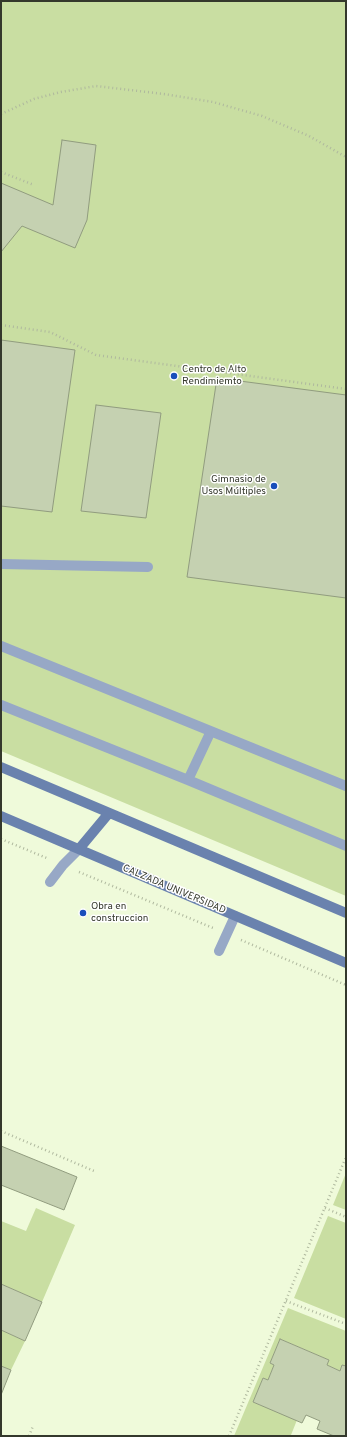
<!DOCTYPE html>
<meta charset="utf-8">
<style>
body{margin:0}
#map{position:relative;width:347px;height:1437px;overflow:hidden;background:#effada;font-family:Overpass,sans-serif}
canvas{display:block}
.frame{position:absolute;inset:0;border:2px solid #34382c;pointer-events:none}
</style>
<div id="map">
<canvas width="347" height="1437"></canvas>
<div class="frame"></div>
</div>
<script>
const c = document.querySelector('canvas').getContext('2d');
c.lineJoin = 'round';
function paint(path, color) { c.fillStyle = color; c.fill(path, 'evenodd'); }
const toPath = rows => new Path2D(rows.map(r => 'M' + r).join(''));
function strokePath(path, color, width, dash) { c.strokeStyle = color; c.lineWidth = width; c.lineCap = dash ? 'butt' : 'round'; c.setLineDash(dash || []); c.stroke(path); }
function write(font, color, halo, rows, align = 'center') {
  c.font = font + ' Overpass,sans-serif'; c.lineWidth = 3; c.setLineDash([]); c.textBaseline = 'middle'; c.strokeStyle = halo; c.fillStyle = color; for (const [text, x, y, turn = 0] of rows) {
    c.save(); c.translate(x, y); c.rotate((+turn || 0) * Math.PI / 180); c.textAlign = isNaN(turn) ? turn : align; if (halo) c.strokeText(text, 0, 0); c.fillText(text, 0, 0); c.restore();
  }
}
const green = toPath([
 [1,1,346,1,346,896,1,751],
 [346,1173,346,1210,333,1205],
 [36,1208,75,1225,42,1302,1,1284,1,1221,26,1231],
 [328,1216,346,1223,346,1319,294,1298],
 [288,1308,346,1331,346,1366,342,1365,340,1371,327,1365,329,1360,280,1339,270,1363,274,1365,268,1380,263,1378,253,1402,297,1420,291,1435,234,1436],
 [1,1330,25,1341,11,1370,1,1366]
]);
const building = toPath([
 [62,140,96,145,87,220,75,248,22,226,1,252,1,183,53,205,62,140],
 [1,340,75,350,52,512,1,506,1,340],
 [217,378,346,395,346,598,187,577,217,378],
 [96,405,161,413,146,518,81,511,96,405],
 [1,1146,77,1177,64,1210,1,1185,1,1146],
 [1,1284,42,1302,25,1341,1,1330,1,1284],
 [280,1339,329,1360,327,1365,340,1371,342,1365,346,1366,346,1436,334,1436,317,1429,320,1421,306,1415,302,1423,253,1402,263,1378,268,1380,274,1365,270,1363,280,1339],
 [1,1366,11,1370,1,1395,1,1366]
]);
const path = toPath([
 [1,114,34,99,61,92,96,86,164,94,213,102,262,116,309,136,346,157],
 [1,172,34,185],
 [1,325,50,332,96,355,346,389],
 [1,839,49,859],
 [79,872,213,928],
 [241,940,346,985],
 [1,1131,94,1171],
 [325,1208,346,1217],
 [286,1301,346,1324],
 [29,1436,33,1426],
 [229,1436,346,1157]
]);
const service = toPath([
 [1,564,148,567],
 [1,646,346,786],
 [1,705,188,780,346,846],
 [188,780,211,731],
 [50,882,63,865,79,849],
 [219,951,235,916]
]);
const secondary = toPath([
 [1,767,346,913],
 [1,816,346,963],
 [79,849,109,813]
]);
const markers = [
 [174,376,4,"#194ebb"],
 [274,486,4,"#194ebb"],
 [83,913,4,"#194ebb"]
];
const poiNames = [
 ["Centro de Alto",182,370],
 ["Rendimiemto",182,382],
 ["Gimnasio de",266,480,"right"],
 ["Usos Múltiples",266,492,"right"],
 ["Obra en",91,907],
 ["construccion",91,919]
];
const streetNames = [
 ["CALZADA UNIVERSIDAD",174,890,23]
];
paint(green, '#c9dea2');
paint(building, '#c5d1b1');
strokePath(building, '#919c7f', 1);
strokePath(path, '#afb89e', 2.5, [1, 3]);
strokePath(service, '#97a8c6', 10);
strokePath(secondary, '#6a82ae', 10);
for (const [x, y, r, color] of markers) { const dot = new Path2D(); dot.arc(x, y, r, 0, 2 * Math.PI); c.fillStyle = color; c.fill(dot); strokePath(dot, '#fff', 1.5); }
write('10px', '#34382c', '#fff', poiNames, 'left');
write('10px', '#34382c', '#fff', streetNames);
</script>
